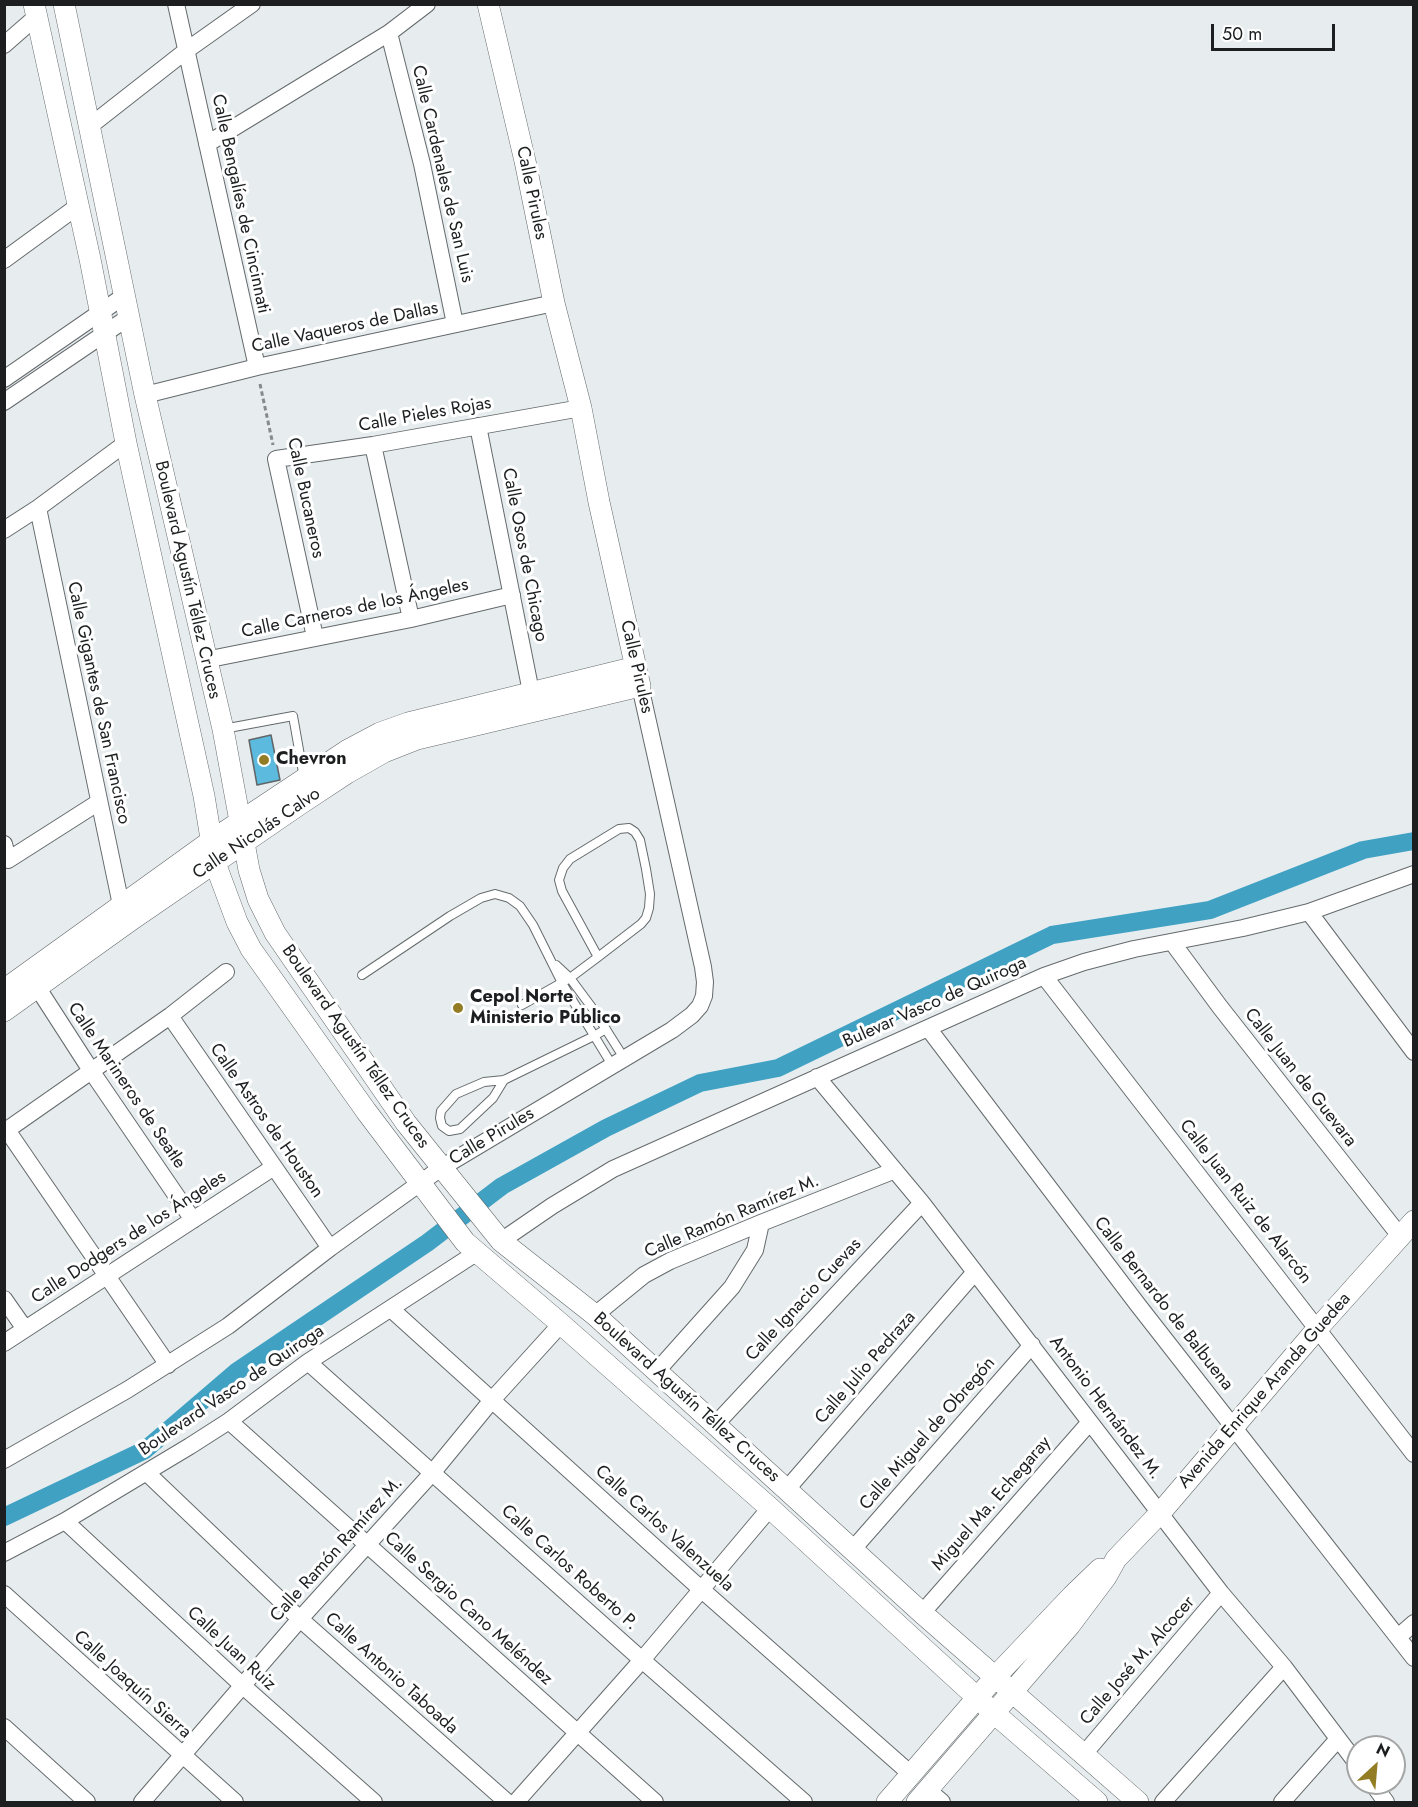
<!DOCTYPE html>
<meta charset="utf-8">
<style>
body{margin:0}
#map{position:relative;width:1418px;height:1807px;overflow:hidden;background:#e7edef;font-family:Jost,sans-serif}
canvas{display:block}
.frame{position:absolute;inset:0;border:6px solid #1c1e1f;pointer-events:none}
.north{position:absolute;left:1346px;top:1735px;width:60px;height:60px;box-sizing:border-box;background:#fff;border:2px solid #a4a5a5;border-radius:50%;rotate:26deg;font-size:16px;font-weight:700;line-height:24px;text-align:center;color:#1c1e1f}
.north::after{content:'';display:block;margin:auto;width:21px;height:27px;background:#937d24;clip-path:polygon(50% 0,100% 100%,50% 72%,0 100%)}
.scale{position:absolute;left:1211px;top:24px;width:124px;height:27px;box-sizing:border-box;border:3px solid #1c1e1f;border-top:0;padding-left:8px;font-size:18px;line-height:21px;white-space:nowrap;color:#1c1e1f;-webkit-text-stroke:4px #fff;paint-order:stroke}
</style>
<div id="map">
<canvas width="1418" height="1807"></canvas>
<div class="frame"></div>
<div class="north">N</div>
<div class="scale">50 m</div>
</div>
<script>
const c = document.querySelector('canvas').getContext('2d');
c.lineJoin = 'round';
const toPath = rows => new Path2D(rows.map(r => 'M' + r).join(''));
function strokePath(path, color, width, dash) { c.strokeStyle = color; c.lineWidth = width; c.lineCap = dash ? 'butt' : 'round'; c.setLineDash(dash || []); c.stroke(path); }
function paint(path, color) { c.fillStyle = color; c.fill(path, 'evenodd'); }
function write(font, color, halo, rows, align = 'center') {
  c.font = font + ' Jost,sans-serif'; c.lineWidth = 6; c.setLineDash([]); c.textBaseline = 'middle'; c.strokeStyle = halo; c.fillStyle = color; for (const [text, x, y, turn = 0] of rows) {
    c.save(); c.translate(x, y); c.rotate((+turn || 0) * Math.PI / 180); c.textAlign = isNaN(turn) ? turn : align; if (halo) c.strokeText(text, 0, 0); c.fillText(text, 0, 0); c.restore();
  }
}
const canal = toPath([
 [4,1517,145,1450,236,1372,427,1243,502,1186,606,1128,700,1083,778,1068,1052,935,1210,910,1363,850,1414,841]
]);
const building = toPath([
 [271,735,280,780,257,785,249,740,271,735]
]);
const path = toPath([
 [260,384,273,445]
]);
const service = toPath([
 [223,729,293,716,304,778],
 [556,965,570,978,593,1009,624,1058],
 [362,975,450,916,481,898,495,894,509,898,520,906,533,925,562,983,612,1065],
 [522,1005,570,978,598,957,641,924,646,918,649,908,650,894,646,869,640,840,635,832,629,828,619,829,570,859,563,868,559,880,562,891,598,957],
 [504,1080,493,1098,460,1129,449,1131,442,1126,440,1118,441,1111,456,1094,484,1082,504,1080,594,1036,606,1029]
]);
const minor = toPath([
 [176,4,257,367],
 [389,33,422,164,455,324],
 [4,45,36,17],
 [90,126,187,50,252,4],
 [207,144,389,33,427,4],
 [4,260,78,206],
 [4,379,124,296],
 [145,395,257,367,554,303],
 [4,402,129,317],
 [478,426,531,692],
 [373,445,411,619],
 [38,508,121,905],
 [4,530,38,508,126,443],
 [315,637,276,459,373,445,581,408],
 [205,660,411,619,512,595],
 [4,844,8,860,99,802],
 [1309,912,1414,1052],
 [1172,942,1220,1007,1400,1236],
 [1044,976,1414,1454],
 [32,979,92,1072,193,1220],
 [170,1016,330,1248],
 [928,1028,1138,1305,1414,1658],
 [817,1077,922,1203,1221,1593,1284,1667,1358,1765],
 [7,1130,168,1365],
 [4,1132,170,1016,226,972],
 [501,1241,552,1206,613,1169,1044,976,1084,962,1134,949,1243,928,1309,912,1414,874],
 [4,1299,25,1329],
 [391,1309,702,1590,912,1775],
 [595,1315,644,1275,670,1261,761,1223,893,1171],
 [4,1343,274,1167],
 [308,1362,642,1660,804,1802],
 [656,1372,732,1287,755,1250,761,1223],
 [229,1421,655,1802],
 [715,1425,922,1203],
 [4,1460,127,1390,228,1326,330,1248,441,1168,672,1030,692,1015,700,1006,704,996,705,982,703,967,640,686],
 [147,1473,300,1619,507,1802],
 [787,1489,975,1272],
 [65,1521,243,1686,374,1802],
 [853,1549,1032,1345],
 [4,1553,65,1521,190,1446,229,1421,308,1362,476,1253],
 [4,1594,235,1802],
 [922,1613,1090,1422],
 [1398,1637,1414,1623],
 [4,1727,87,1802],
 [1084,1754,1221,1593],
 [1372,1783,1386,1802],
 [928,1790,942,1802],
 [142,1802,300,1619,433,1472,492,1400,561,1324],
 [516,1802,642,1660,770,1508],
 [1163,1802,1284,1667],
 [1282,1802,1338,1739]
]);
const tertiary = toPath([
 [34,4,90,259,126,443,204,796,215,863,237,922,251,949,366,1111,465,1242,561,1324,770,1508,994,1713,1097,1802],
 [64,4,145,395,223,729,249,870,258,899,275,933,406,1123,501,1241,595,1315,922,1613,1138,1802],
 [4,990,211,841,348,750,380,733,408,723,636,667],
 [4,1011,131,920,300,804,347,773,384,752,417,739,640,686,599,502,581,408,554,303,525,161,488,4],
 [887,1802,996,1676,1072,1596,1100,1569],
 [917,1802,1070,1625,1106,1577,1116,1559,1161,1512,1318,1328,1414,1221]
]);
const markers = [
 [264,760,6,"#937d24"],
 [458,1008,6,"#937d24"]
];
const streetNames = [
 ["Calle Cardenales de San Luis",442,174,77],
 ["Calle Pirules",531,193,78],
 ["Calle Bengalíes de Cincinnati",240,204,78],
 ["Calle Vaqueros de Dallas",345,328,-12],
 ["Calle Pieles Rojas",425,415,-10],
 ["Calle Bucaneros",305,498,78],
 ["Calle Osos de Chicago",524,555,79],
 ["Boulevard Agustín Téllez Cruces",187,580,77],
 ["Calle Carneros de los Ángeles",355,609,-12],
 ["Calle Pirules",636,667,77],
 ["Calle Gigantes de San Francisco",98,703,78],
 ["Calle Nicolás Calvo",257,834,-34],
 ["Bulevar Vasco de Quiroga",935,1003,-24],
 ["Boulevard Agustín Téllez Cruces",355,1047,55],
 ["Calle Juan de Guevara",1300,1078,52],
 ["Calle Marineros de Seatle",126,1086,56],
 ["Calle Astros de Houston",266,1121,55],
 ["Calle Pirules",492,1137,-31],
 ["Calle Juan Ruiz de Alarcón",1245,1202,52],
 ["Calle Ramón Ramírez M.",732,1217,-23],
 ["Calle Dodgers de los Ángeles",129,1238,-33],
 ["Calle Ignacio Cuevas",804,1300,-47],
 ["Calle Bernardo de Balbuena",1163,1304,52],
 ["Calle Julio Pedraza",866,1368,-49],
 ["Boulevard Vasco de Quiroga",232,1391,-34],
 ["Avenida Enrique Aranda Guedea",1265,1391,-49],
 ["Boulevard Agustín Téllez Cruces",686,1398,42],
 ["Antonio Hernández M.",1105,1408,53],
 ["Calle Miguel de Obregón",928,1434,-49],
 ["Miguel Ma. Echegaray",992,1504,-49],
 ["Calle Carlos Valenzuela",664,1529,42],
 ["Calle Ramón Ramírez M.",337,1550,-48],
 ["Calle Carlos Roberto P.",569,1568,42],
 ["Calle Sergio Cano Meléndez",468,1609,42],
 ["Calle Juan Ruiz",231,1649,43],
 ["Calle José M. Alcocer",1138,1661,-49],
 ["Calle Antonio Taboada",391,1674,42],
 ["Calle Joaquín Sierra",132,1685,42]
];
const poiNames = [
 ["Chevron",276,760],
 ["Cepol Norte",470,998],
 ["Ministerio Público",470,1019]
];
strokePath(canal, '#40a1c3', 18);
paint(building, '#5bbadd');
strokePath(building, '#606567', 1.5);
strokePath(service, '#656a6c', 10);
strokePath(minor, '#656a6c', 18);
strokePath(tertiary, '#656a6c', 22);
strokePath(path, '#868a8c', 3, [4.5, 3]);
strokePath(service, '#fff', 8);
strokePath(minor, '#fff', 16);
strokePath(tertiary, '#fff', 21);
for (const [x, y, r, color] of markers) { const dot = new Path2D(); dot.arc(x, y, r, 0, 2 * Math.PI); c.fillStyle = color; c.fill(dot); strokePath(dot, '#fff', 2); }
write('18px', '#1c1e1f', '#fff', streetNames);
write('bold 18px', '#1c1e1f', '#fff', poiNames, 'left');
</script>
